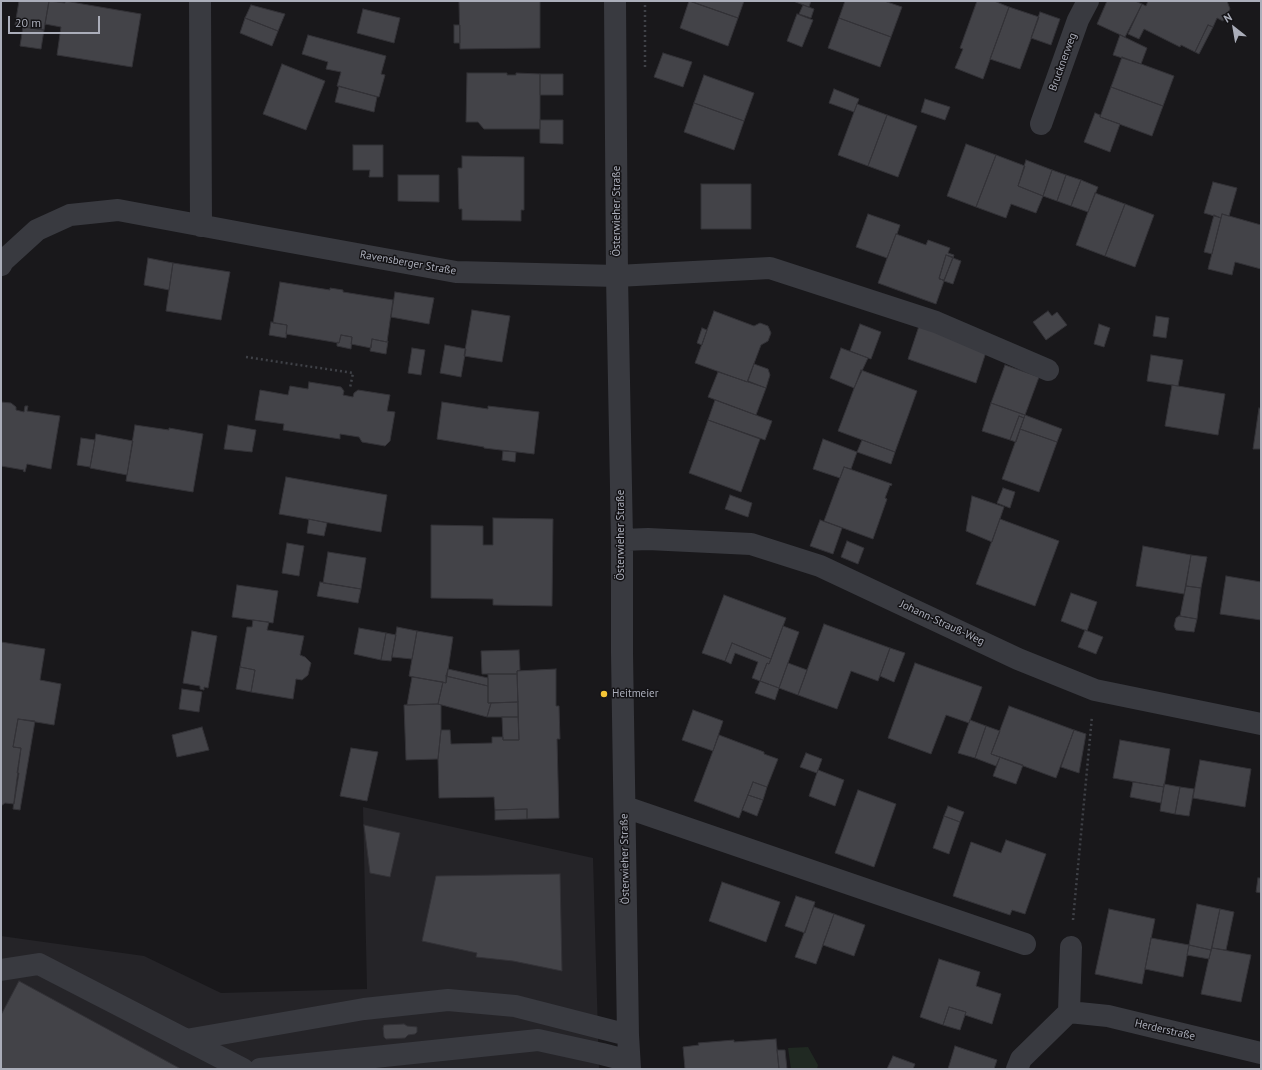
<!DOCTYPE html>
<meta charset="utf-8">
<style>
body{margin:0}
#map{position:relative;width:1262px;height:1070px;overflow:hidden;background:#19181b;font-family:"PT Sans",sans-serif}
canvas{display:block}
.frame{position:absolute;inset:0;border:2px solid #abaeba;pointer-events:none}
.north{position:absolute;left:1214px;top:8px;width:40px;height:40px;-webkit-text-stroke:3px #141316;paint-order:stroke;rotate:329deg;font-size:11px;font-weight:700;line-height:16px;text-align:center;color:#abaeba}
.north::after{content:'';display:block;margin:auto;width:14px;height:18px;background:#abaeba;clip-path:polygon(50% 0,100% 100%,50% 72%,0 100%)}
.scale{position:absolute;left:8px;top:16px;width:92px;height:18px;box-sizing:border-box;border:2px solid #abaeba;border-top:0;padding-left:5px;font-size:12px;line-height:14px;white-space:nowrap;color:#abaeba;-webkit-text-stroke:3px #141316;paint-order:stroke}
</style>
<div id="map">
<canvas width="1262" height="1070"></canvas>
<div class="frame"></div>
<div class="north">N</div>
<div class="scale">20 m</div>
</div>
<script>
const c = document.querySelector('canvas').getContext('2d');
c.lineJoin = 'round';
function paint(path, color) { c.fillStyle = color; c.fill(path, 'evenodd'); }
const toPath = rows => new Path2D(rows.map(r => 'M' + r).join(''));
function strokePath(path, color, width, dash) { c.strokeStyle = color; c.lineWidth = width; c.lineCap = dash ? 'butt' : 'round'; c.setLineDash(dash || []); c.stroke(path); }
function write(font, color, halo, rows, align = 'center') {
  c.font = font + ' "PT Sans",sans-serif'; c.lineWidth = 3; c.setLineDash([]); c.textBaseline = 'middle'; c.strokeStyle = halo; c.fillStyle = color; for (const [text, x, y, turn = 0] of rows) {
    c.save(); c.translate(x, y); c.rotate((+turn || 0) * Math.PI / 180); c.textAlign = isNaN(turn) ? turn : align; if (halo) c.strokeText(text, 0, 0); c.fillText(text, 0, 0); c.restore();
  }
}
const built = toPath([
 [363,807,593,858,599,1069,1,1069,1,936,144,956,221,993,367,989]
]);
const green = toPath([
 [808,1047,818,1065,817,1069,791,1069,788,1048]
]);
const building = toPath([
 [19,1,49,1,44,30,15,25,19,1],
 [49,1,65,3,65,1,141,14,132,67,57,55,61,27,45,24,49,1],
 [459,1,540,1,540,48,460,49,459,1],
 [689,1,738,18,728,46,680,28,689,1],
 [690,1,744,1,738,18,690,1],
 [793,1,811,1,809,7,793,1],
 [845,1,884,1,902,7,891,37,839,18,845,1],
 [977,1,994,1,1009,7,983,79,955,68,963,49,960,48,977,1],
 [1107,1,1135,1,1142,4,1125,37,1097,24,1107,1],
 [1148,1,1227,1,1230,9,1223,21,1217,18,1213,27,1208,25,1195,52,1181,45,1180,47,1144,29,1139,39,1128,34,1142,4,1146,6,1148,1],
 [251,5,285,14,278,31,245,18,251,5],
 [803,5,814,9,811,18,799,14,803,5],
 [1009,7,1039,17,1020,69,990,59,1009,7],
 [363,9,400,18,394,43,357,33,363,9],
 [1040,12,1060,19,1051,45,1031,38,1040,12],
 [797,14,813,20,802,47,787,41,797,14],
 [245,18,278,31,272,46,240,33,245,18],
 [839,18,891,37,880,67,828,48,839,18],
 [454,25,460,25,460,43,454,43,454,25],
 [1208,25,1213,27,1199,54,1195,52,1208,25],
 [23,27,44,30,41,49,20,46,23,27],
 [308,35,386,56,381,74,385,75,379,97,337,86,341,72,326,69,328,62,302,54,308,35],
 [1120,35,1147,48,1141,64,1113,55,1120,35],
 [663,53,692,62,683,87,654,77,663,53],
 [1122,57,1174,76,1163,106,1111,87,1122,57],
 [282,64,325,81,306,130,263,114,282,64],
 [467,73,507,73,507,75,516,75,516,73,540,74,540,129,484,129,478,122,466,122,467,73],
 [540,74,563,74,563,95,540,95,540,74],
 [704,75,754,93,744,121,694,103,704,75],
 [339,86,377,97,374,112,335,102,339,86],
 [1111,87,1163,106,1152,136,1100,117,1111,87],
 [834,89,859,99,854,112,829,103,834,89],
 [925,99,950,107,945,120,921,112,925,99],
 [694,103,744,121,734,150,684,132,694,103],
 [857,104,887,115,868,166,838,155,857,104],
 [1095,113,1100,115,1100,117,1120,124,1110,152,1084,142,1095,113],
 [887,115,917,126,898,177,868,166,887,115],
 [540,120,563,120,563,144,540,143,540,120],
 [966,144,996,155,976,207,947,196,966,144],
 [353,145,383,145,383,177,369,177,370,170,353,170,353,145],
 [996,155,1025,166,1018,186,1043,196,1036,213,1011,204,1006,218,976,207,996,155],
 [462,156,524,157,524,210,521,210,521,221,462,220,462,209,459,209,458,168,462,168,462,156],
 [1026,160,1052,170,1043,196,1018,186,1026,160],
 [1052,170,1066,175,1057,201,1043,196,1052,170],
 [398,175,439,175,439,202,398,201,398,175],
 [1066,175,1081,180,1071,206,1057,201,1066,175],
 [1081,180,1098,187,1088,212,1071,206,1081,180],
 [1213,182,1237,188,1229,216,1222,214,1221,218,1204,213,1213,182],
 [701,184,751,184,751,229,701,229,701,184],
 [1095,193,1125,204,1105,256,1076,245,1095,193],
 [1125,204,1154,215,1135,267,1105,256,1125,204],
 [868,214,900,225,897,234,896,234,887,258,856,247,868,214],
 [1222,214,1261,225,1261,269,1235,262,1232,275,1208,269,1222,214],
 [1214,215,1221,218,1212,254,1204,252,1214,215],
 [896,234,926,245,928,240,950,248,948,253,954,255,953,258,946,255,939,278,944,281,936,304,878,283,896,234],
 [946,255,953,257,944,280,939,279,946,255],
 [148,258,173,263,169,290,144,285,148,258],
 [953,258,961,261,953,284,944,281,953,258],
 [173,263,230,272,221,320,166,311,173,263],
 [280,282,330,290,330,288,343,290,343,292,393,300,387,342,372,339,371,348,351,344,352,337,341,335,339,343,286,334,287,325,273,323,280,282],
 [395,292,434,298,429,324,391,317,395,292],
 [472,310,510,316,502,362,464,356,472,310],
 [714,311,754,326,760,323,768,326,771,333,768,341,761,345,747,382,695,363,714,311],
 [1048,311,1052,316,1057,312,1067,325,1046,340,1033,322,1048,311],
 [1156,316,1169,318,1166,338,1153,336,1156,316],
 [271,322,287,325,286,338,269,335,271,322],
 [860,324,881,332,871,359,850,351,860,324],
 [1099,324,1110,328,1104,347,1094,344,1099,324],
 [919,326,987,349,976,383,908,359,919,326],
 [702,328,707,330,702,345,697,343,702,328],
 [341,335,352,337,351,349,337,346,337,342,339,343,341,335],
 [372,339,387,342,387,341,388,341,386,354,370,351,372,339],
 [445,345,466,349,461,377,440,373,445,345],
 [412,348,425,350,421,375,408,373,412,348],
 [841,348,868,358,854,388,830,378,841,348],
 [1151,355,1183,360,1178,386,1147,381,1151,355],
 [754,364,768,369,770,375,766,388,748,381,754,364],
 [1005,365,1039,377,1025,415,991,403,1005,365],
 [861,370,917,391,895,452,838,431,861,370],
 [718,372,766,388,756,415,708,397,718,372],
 [309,382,341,387,344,391,343,395,353,397,354,393,358,390,390,395,387,411,395,412,390,441,385,446,362,442,359,437,340,434,340,439,283,430,284,424,255,420,260,390,288,395,290,386,308,389,309,382],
 [1172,385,1225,394,1218,435,1165,426,1172,385],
 [715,400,772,421,765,440,708,420,715,400],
 [1,402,11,403,16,407,16,410,24,412,25,406,28,406,27,411,60,416,51,469,27,464,25,472,23,471,24,470,1,466,1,402],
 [442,402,488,409,488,406,539,412,534,454,484,448,484,447,437,439,442,402],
 [991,403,1025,415,1024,418,1019,416,1010,440,982,431,991,403],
 [1259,408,1261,409,1261,449,1253,449,1259,408],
 [1025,415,1062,429,1057,442,1020,429,1025,415],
 [1019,416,1024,418,1016,442,1010,440,1019,416],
 [708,420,760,439,741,492,689,473,708,420],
 [135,425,169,430,169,428,203,434,193,492,126,481,135,425],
 [228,425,256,430,252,452,224,449,228,425],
 [1020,429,1057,442,1039,492,1002,479,1020,429],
 [96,434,133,441,127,475,90,468,96,434],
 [81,438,95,440,90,467,77,465,81,438],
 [823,439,857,452,851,469,844,467,840,478,813,469,823,439],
 [862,440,895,452,891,464,857,452,862,440],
 [503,451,516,452,515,462,502,460,503,451],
 [844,467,892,484,891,486,890,485,885,498,887,499,873,539,824,521,844,467],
 [286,477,387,495,381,532,279,514,286,477],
 [1003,488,1015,492,1010,508,997,503,1003,488],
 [730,495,752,503,748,517,725,509,730,495],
 [972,496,1004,507,992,542,966,531,972,496],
 [493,518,553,519,552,606,493,605,493,599,431,598,431,525,483,526,483,545,493,545,493,518],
 [309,519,327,523,324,536,307,533,309,519],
 [1000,519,1059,541,1035,606,976,584,1000,519],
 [820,520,842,528,833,554,810,546,820,520],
 [847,541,864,548,858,564,841,557,847,541],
 [287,543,304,546,299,576,282,573,287,543],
 [1143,546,1191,555,1184,594,1136,586,1143,546],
 [328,552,366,558,361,589,323,583,328,552],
 [1191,555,1207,557,1201,588,1186,586,1191,555],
 [1226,576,1261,582,1261,620,1220,614,1226,576],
 [320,582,361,589,358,603,317,596,320,582],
 [237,585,278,591,273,623,232,617,237,585],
 [1186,586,1201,588,1197,619,1180,616,1186,586],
 [1071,593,1097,602,1087,631,1061,621,1071,593],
 [724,595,786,618,771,659,732,643,725,661,702,653,724,595],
 [1179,616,1197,619,1194,632,1176,630,1174,626,1176,618,1179,616],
 [253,620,269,622,267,630,304,636,300,655,305,657,311,663,308,675,302,680,296,679,293,699,251,692,255,670,240,667,247,627,252,627,253,620],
 [824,624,890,648,878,681,851,671,837,709,798,695,824,624],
 [783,626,799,632,779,688,760,681,767,663,769,664,783,626],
 [397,627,417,631,412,659,392,657,397,627],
 [359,628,386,633,381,660,354,654,359,628],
 [1085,630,1103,637,1096,654,1078,647,1085,630],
 [192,631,217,636,208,688,204,687,204,690,200,689,200,686,183,683,192,631],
 [417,631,453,637,446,683,409,676,417,631],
 [386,633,396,635,391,661,381,660,386,633],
 [1,642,45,649,40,680,61,684,54,725,18,719,13,747,21,748,17,773,19,773,14,804,5,803,1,806,1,642],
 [732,643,771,659,769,664,767,663,760,681,752,678,758,662,735,653,731,664,725,661,732,643],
 [890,648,905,653,894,682,880,676,890,648],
 [519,650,520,670,517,671,517,674,482,674,481,651,519,650],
 [788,663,807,670,798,695,779,688,788,663],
 [915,663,982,687,969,723,946,715,931,754,888,738,915,663],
 [240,667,255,670,251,692,236,689,240,667],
 [448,669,488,678,488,686,446,676,448,669],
 [556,669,556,706,559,706,560,739,557,739,559,818,527,819,527,809,495,810,494,797,439,798,438,759,441,730,450,730,451,744,492,743,492,737,503,737,503,740,519,740,517,671,556,669],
 [488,674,517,674,518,702,488,703,488,674],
 [446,676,488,686,488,703,491,703,487,717,438,704,443,682,446,683,446,676],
 [412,677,443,682,438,704,407,705,412,677],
 [760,681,779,688,775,700,755,693,760,681],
 [182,689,202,692,199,712,179,709,182,689],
 [518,702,518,717,487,717,491,703,518,702],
 [438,704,441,705,441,730,438,759,406,760,404,705,438,704],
 [1009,706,1074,730,1056,778,991,754,1009,706],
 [693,710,723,721,713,751,682,740,693,710],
 [502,717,518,717,519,740,503,740,502,717],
 [18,719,35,721,20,810,13,809,21,748,13,747,18,719],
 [970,720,986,726,975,758,958,753,970,720],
 [986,726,1000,731,991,754,1000,757,996,766,975,758,986,726],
 [202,727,209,750,177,757,172,735,202,727],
 [1074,730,1086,734,1079,773,1061,767,1074,730],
 [719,735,764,752,764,754,778,759,767,787,753,782,739,818,694,801,719,735],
 [1120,740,1170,749,1164,787,1113,778,1120,740],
 [351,748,378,752,367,801,340,796,351,748],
 [806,753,822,759,817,773,800,767,806,753],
 [1000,757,1023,765,1016,784,993,776,1000,757],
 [1200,760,1251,769,1245,807,1193,798,1200,760],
 [818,770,844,780,835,806,809,796,818,770],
 [753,782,767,787,763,800,748,795,753,782],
 [1133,782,1164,787,1161,803,1130,797,1133,782],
 [1164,784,1180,787,1175,814,1160,811,1164,784],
 [1180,787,1194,789,1189,816,1175,814,1180,787],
 [858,790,896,804,874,867,835,853,858,790],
 [748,795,763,800,757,816,742,810,748,795],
 [948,806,964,812,960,822,944,816,948,806],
 [527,809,527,819,495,820,495,810,527,809],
 [944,816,960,822,949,854,933,848,944,816],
 [364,825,400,833,390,877,370,873,364,825],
 [1006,840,1046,854,1025,914,1012,910,1010,915,953,896,971,842,1001,853,1006,840],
 [560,874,562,971,513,961,476,957,477,953,422,941,436,876,560,874],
 [1258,878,1261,878,1261,893,1256,892,1258,878],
 [722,882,780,902,766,942,709,921,722,882],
 [796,896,815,902,805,933,785,926,796,896],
 [1197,904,1220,909,1211,950,1189,945,1197,904],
 [814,907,834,914,816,964,795,957,814,907],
 [1109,909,1155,919,1142,984,1095,974,1109,909],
 [1220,909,1234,912,1226,950,1212,948,1220,909],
 [834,914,865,925,854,956,823,945,834,914],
 [1151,938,1189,945,1183,977,1145,969,1151,938],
 [1189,945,1211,950,1209,959,1187,955,1189,945],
 [1212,948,1251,955,1241,1002,1201,994,1209,958,1212,948],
 [939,959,980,972,976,986,1001,994,992,1024,965,1015,966,1012,949,1007,943,1025,920,1017,939,959],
 [19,981,181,1069,1,1069,1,1015,19,981],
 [949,1007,966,1012,960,1030,943,1025,949,1007],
 [404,1024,407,1026,417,1027,417,1032,415,1034,408,1035,405,1038,386,1039,384,1037,383,1028,384,1025,404,1024],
 [776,1039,779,1069,685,1069,683,1047,699,1045,698,1043,734,1040,734,1042,776,1039],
 [955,1046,997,1060,994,1069,948,1069,955,1046],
 [777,1050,785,1050,787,1069,779,1069,777,1050],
 [893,1056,915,1064,913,1069,887,1069,893,1056]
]);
const path = toPath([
 [645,67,645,1],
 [246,357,353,373,350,388],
 [1073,920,1092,716]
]);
const minor = toPath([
 [200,1,201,226],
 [615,1,617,276,622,540,622,653,628,1035,630,1069],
 [1041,124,1078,20,1088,1],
 [1,265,3,261,37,230,70,215,118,210,263,237,456,272,617,276,770,268,936,322,1048,370],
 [622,540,648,539,751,544,820,566,1018,659,1095,690,1261,724],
 [625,807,1025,944],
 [1,970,39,964,243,1069],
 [1069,1012,1108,1016,1261,1053],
 [186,1040,364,1009,448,1000,515,1006,628,1035],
 [260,1069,538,1040,602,1054,629,1061],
 [1017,1069,1021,1059,1069,1012,1071,947]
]);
const markers = [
 [604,694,4,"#f5c536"]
];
const streetNames = [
 ["Brucknerweg",1063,62,-70],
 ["Österwieher Straße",617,211,-90],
 ["Ravensberger Straße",408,263,10],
 ["Österwieher Straße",621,535,-90],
 ["Johann-Strauß-Weg",942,623,25],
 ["Österwieher Straße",625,859,-91],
 ["Herderstraße",1165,1030,13]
];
const poiNames = [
 ["Heitmeier",612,694]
];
paint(built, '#252428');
paint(green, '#202922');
paint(building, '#434348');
strokePath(building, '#333237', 1);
strokePath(path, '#3f4147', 2.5, [2, 3]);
strokePath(minor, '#393a40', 22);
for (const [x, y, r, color] of markers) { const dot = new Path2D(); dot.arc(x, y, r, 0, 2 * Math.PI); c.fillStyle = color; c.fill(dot); strokePath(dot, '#141316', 1.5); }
write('11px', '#abaeba', '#141316', streetNames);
write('11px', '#abaeba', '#141316', poiNames, 'left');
</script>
